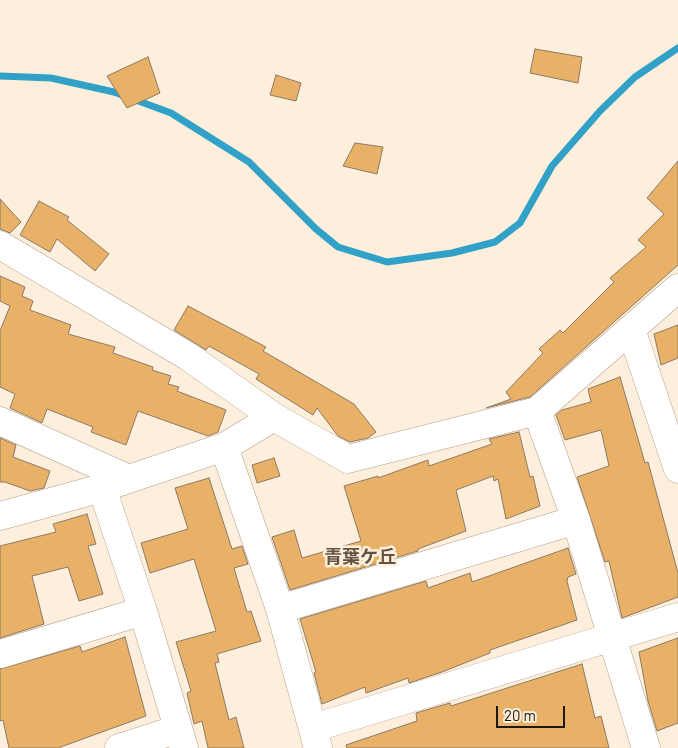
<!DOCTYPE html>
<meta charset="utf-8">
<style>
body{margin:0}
#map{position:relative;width:678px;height:748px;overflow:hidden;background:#feefdc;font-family:Barlow,sans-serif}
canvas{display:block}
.scale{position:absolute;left:496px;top:706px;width:69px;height:22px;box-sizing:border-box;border:2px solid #1e170f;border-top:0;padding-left:6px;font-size:15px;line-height:18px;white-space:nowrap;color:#1e170f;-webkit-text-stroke:4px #feefdc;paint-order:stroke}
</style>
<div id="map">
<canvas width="678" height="748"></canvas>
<div class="scale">20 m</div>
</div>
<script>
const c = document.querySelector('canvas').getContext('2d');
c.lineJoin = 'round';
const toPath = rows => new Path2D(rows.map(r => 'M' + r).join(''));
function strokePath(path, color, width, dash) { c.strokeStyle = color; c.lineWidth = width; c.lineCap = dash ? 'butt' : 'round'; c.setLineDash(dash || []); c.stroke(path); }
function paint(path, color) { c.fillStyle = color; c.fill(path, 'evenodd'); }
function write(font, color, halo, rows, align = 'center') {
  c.font = font + ' Barlow,"Noto Sans JP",sans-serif'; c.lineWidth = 5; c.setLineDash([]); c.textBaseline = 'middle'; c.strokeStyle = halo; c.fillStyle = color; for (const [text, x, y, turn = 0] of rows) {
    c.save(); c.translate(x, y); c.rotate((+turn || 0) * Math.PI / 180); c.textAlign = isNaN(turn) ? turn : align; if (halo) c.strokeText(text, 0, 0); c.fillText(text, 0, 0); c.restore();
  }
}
const stream = toPath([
 [0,76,51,78,114,92,171,113,249,162,316,229,338,247,387,262,452,253,495,242,520,223,552,166,600,111,635,77,678,48]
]);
const building = toPath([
 [535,49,582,57,578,83,530,73,535,49],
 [148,57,160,93,127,108,107,76,148,57],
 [276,75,301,83,296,101,270,95,276,75],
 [355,143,383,147,377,174,343,166,355,143],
 [678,161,678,265,530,397,486,408,511,399,506,392,543,353,539,349,560,330,563,333,614,282,610,278,646,247,638,240,664,214,647,198,678,161],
 [0,199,21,222,10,233,0,229,0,199],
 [39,201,69,217,67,220,109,254,95,271,57,239,50,252,20,235,39,201],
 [0,276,25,287,22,296,33,301,30,310,71,325,68,334,115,347,113,353,153,367,152,370,171,376,168,384,179,387,177,391,226,410,218,432,208,436,138,411,126,445,91,432,93,427,47,409,42,423,10,408,15,394,0,387,0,331,10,306,0,301,0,276],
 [188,306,266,347,263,351,354,404,376,432,368,438,350,442,338,436,317,408,313,415,256,379,259,374,209,346,206,350,174,330,188,306],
 [678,325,678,358,661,365,654,334,678,325],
 [620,377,645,463,648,462,678,573,678,597,622,618,609,561,605,562,577,477,609,466,601,430,565,440,556,415,562,410,591,402,588,389,620,377],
 [519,432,530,477,533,476,540,506,506,519,498,479,494,481,493,476,456,490,466,531,418,549,418,551,290,590,272,537,294,530,302,558,361,541,344,486,378,476,378,478,428,460,429,466,492,444,489,439,519,432],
 [0,438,16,445,13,457,50,471,44,488,30,491,5,482,0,482,0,438],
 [274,458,280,476,257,483,252,465,274,458],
 [209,478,232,549,242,546,248,564,234,568,247,612,251,611,261,641,217,654,219,662,215,663,229,720,236,717,244,748,208,748,202,721,194,724,187,693,191,691,176,642,216,631,194,559,150,573,141,543,188,529,175,488,209,478],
 [87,514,96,544,88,546,103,594,79,601,68,567,32,576,44,624,0,638,0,546,56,532,53,524,87,514],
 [568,548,576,574,568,577,567,581,577,620,490,650,490,653,442,672,409,683,408,678,366,693,365,687,322,704,314,673,316,672,300,619,426,581,428,588,470,573,472,582,568,548],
 [125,637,146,716,58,748,9,748,3,720,0,721,0,669,80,646,82,652,125,637],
 [678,638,678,723,657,731,648,701,639,652,678,638],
 [582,664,595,718,601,716,609,748,347,748,346,745,417,721,416,713,450,703,451,706,582,664]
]);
const minor = toPath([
 [0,245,189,357,274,417,348,459,537,411],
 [631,329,678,469],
 [0,421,129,479],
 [224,447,280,609,318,748],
 [102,488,143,611,184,748],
 [0,516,102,488,224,447,274,417],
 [280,609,576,520],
 [0,654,143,611],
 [313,728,678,617],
 [119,748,178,729],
 [646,748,576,520,537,411,678,288]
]);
const neighbourhoodNames = [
 ["青葉ケ丘",360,557]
];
strokePath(stream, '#32a1c8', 7);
paint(building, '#e9b167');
strokePath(building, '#8a7a65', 1);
strokePath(minor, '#b19f8a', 29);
strokePath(minor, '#fff', 28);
write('bold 18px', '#635340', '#feefdc', neighbourhoodNames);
</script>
